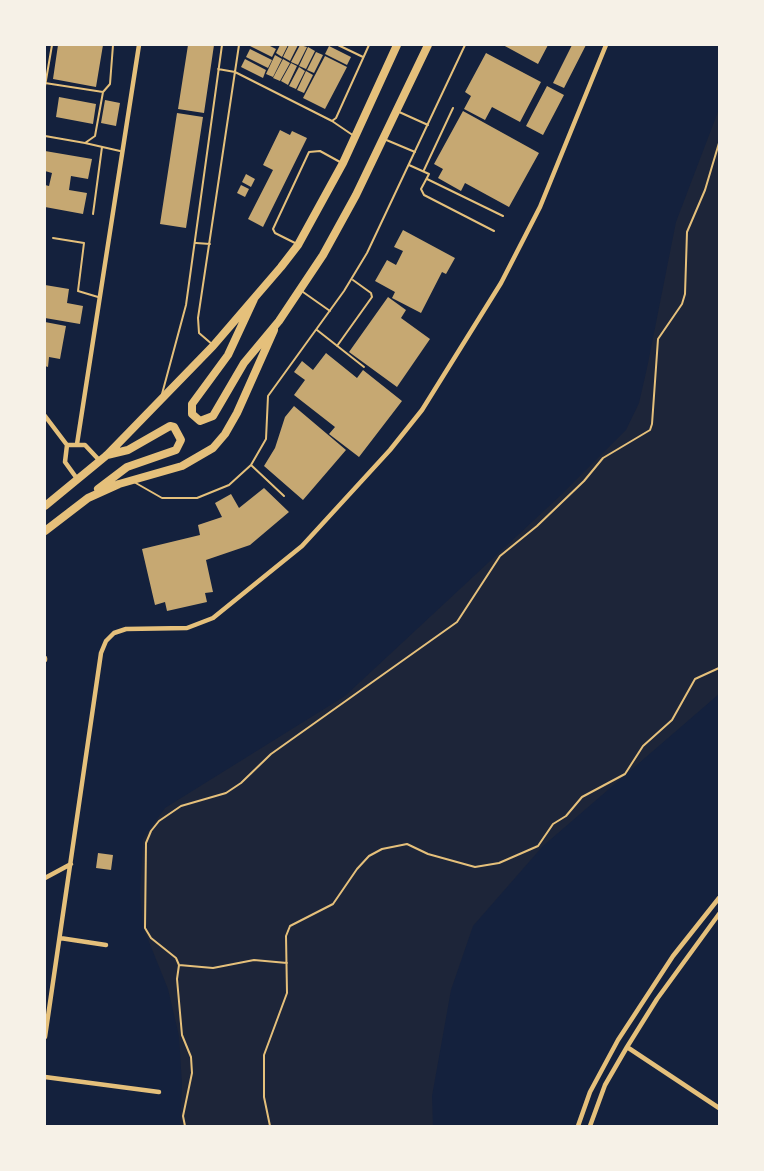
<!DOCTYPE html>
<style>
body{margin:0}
#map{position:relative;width:764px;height:1171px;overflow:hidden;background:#14213d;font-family:Overpass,sans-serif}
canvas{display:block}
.frame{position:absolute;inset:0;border:46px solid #f6f1e7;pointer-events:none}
</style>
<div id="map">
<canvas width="764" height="1171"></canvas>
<div class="frame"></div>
</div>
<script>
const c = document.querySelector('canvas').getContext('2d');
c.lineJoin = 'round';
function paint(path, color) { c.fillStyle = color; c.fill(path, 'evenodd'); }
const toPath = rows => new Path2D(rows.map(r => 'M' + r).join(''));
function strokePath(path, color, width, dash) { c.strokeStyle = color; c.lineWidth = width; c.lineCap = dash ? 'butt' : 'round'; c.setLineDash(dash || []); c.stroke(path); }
const green = toPath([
 [719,109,719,694,543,846,473,926,451,990,432,1096,433,1126,180,1126,182,1085,179,1036,168,989,143,927,140,893,143,839,165,808,345,696,561,495,626,430,639,403,647,368,676,222]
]);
const building = toPath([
 [58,45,103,45,96,87,53,79],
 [188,45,214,45,204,113,178,109],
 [248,45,268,45,276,49,272,57],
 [280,45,288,45,282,57,276,53],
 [289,45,298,45,290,61,283,57],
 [300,45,307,47,298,65,291,62],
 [503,45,548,45,538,64],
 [572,45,586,45,564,88,553,83],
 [329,46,351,57,347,65,325,54],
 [308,47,315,51,306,69,299,66],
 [250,49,272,60,268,68,246,57],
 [316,52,323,55,314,73,307,70],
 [486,53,541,82,520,122,492,107,485,120,464,109,471,96,465,92],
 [275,55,282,59,273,77,266,74],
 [325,56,347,67,325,109,303,98],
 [245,59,266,70,263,78,241,67],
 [283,59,290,63,280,81,273,78],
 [291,63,297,66,288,85,281,81],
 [299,67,305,71,296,89,289,86],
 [306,71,313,75,304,93,297,90],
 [547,86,564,95,543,135,526,126],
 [59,97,96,104,93,124,56,117],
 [105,100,120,103,116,126,101,123],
 [463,111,539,153,509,207,465,183,461,191,438,178,443,169,434,164],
 [177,113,203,117,186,228,160,224],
 [280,130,290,135,292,131,307,138,263,227,248,219,273,170,263,165],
 [45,151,92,159,88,179,71,176,69,190,87,193,83,214,45,207,45,185,49,186,52,173,45,171],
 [246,174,255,179,251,187,242,182],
 [241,185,249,189,245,197,237,193],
 [403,230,455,258,446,274,442,272,421,313,392,298,395,292,375,281,387,260,396,265,403,251,394,247],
 [45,285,69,289,67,303,83,306,80,324,45,318],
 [388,297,406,310,401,318,430,339,397,387,349,352],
 [45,322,66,326,60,359,49,357,48,367,45,366],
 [326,353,357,378,363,370,402,401,359,457,329,434,335,427,294,395,305,380,294,372,302,361,313,370],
 [294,406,346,450,303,500,264,466,275,448,285,417],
 [264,488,289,512,250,545,206,560,213,592,205,593,207,602,167,611,165,602,155,605,142,549,200,535,198,525,222,517,215,503,231,494,239,508],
 [98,853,113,855,111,870,96,868]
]);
const path = toPath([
 [179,965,213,968,254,960,287,963],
 [185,1126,183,1116,192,1073,191,1057,182,1035,177,979,179,965,176,958,151,938,145,928,146,843,151,831,159,821,181,806,226,793,241,783,271,754,457,622,500,556,537,526,584,481,603,458,650,430,652,424,658,339,682,304,685,294,687,232,705,190,719,143],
 [270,1126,264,1097,264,1055,287,993,286,936,290,926,333,904,357,869,369,856,382,849,407,844,428,854,475,867,499,863,538,846,553,824,566,816,582,797,625,774,643,746,672,720,695,679,719,668]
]);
const service = toPath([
 [338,45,363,57],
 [218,69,235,72,332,121,354,136],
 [45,83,103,92],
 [45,86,52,45],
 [397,111,428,125],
 [332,121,336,118,369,45],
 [45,136,85,143,95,136,103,92,110,84,113,45],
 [384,139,415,152],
 [85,143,120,151],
 [409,165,429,174,421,189,424,195,494,231],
 [424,170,453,108],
 [427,179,503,216],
 [93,214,102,147],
 [53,238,84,243,78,291,98,297],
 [196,243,210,244],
 [295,243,275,233,273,229,309,152,320,151,340,162],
 [303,292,330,311],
 [317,330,364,367],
 [213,345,199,333,198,318,239,45],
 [337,346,372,297,371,293,353,280],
 [162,394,186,305,222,45],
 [251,465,284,496],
 [134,482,162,498,197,498,229,485,251,465,266,439,268,396,344,291,367,253,465,45]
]);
const minor = toPath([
 [45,416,67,445,65,462,78,480],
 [77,444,139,45],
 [67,445,85,445,100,461],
 [45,658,45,660],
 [45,878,71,864],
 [60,938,106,945],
 [45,1037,101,653,106,641,114,633,126,629,187,628,213,618,302,546,390,450,422,410,501,283,540,207,606,45],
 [627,1047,719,1108],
 [45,1077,159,1092],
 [578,1126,590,1092,618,1040,673,956,719,898],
 [590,1126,605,1085,627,1047,657,999,719,914]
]);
const primary = toPath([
 [254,299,228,355,192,404,192,414,200,421,213,416,244,363,279,321,323,255,356,195,428,45],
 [98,489,127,467,176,450,181,440,174,427,170,426,128,450,107,455],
 [45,506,107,455,213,346,281,267,298,245,343,163,397,45],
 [45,531,88,498,119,484,182,466,213,448,225,434,237,413,274,330]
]);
paint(green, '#1d2539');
paint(building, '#c6a872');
strokePath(path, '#e5c07b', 2);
strokePath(service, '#e5c07b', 2);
strokePath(minor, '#e5c07b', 4.5);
strokePath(primary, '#e5c07b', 8);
</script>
